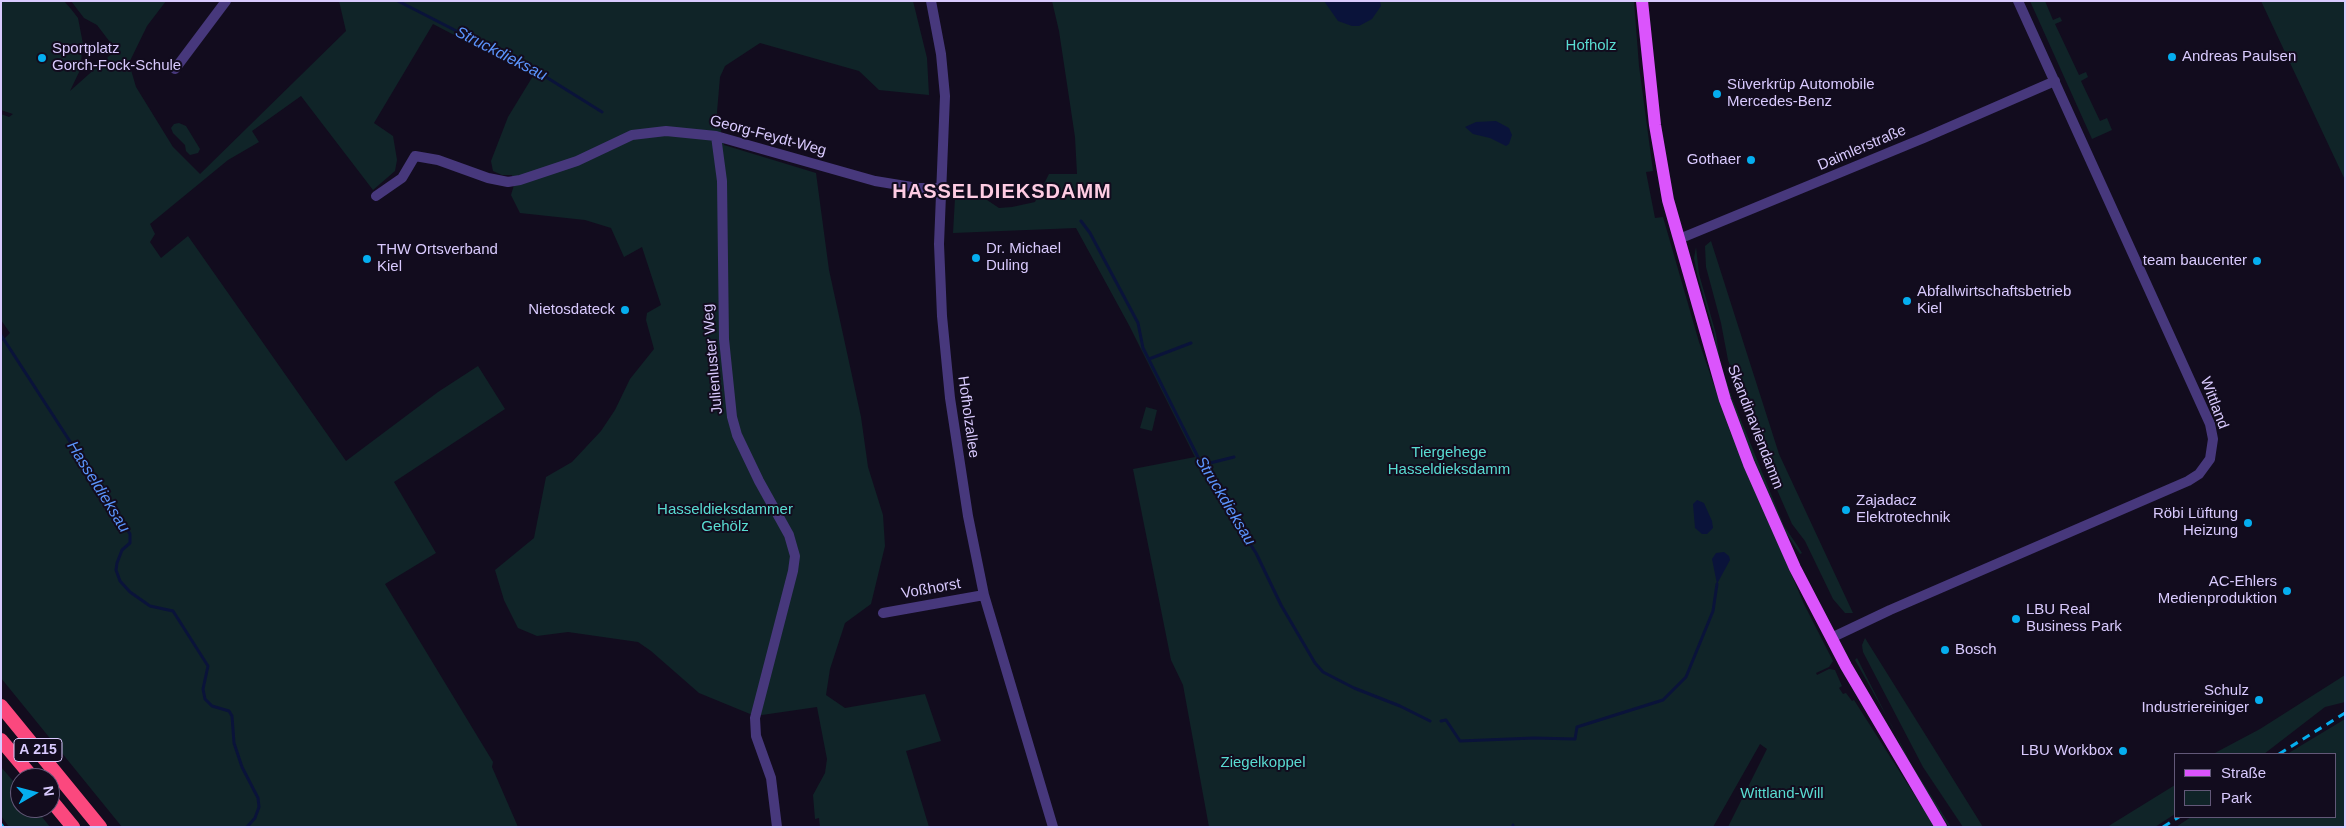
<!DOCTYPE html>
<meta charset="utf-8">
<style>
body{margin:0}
#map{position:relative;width:2346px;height:828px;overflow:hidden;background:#120c1e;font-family:Arial,sans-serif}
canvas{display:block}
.frame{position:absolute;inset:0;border:2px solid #d9cafe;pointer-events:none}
.legend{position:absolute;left:2174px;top:753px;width:162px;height:65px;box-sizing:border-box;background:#120c1e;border:1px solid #625878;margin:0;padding:6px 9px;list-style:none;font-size:15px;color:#d9cafe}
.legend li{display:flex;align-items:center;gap:10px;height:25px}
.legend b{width:25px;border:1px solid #625878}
.north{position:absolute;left:10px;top:768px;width:50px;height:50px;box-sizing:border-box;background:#120c1e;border:1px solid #625878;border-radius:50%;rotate:82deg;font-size:14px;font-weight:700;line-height:20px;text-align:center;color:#d9cafe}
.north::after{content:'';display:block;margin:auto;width:18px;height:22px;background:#05aeef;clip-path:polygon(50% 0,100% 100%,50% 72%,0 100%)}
</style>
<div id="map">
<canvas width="2346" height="828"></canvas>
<div class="frame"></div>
<ul class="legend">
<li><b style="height:6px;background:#db54fc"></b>Straße</li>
<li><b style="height:14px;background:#102428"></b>Park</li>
</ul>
<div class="north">N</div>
</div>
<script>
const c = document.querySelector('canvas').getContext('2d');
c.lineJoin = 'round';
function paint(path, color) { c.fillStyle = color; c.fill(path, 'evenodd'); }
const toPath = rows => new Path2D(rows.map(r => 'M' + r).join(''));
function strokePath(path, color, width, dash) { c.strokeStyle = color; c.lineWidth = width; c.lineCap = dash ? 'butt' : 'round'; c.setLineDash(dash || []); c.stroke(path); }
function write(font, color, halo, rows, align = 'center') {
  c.font = font + ' Arial,sans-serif'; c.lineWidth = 4; c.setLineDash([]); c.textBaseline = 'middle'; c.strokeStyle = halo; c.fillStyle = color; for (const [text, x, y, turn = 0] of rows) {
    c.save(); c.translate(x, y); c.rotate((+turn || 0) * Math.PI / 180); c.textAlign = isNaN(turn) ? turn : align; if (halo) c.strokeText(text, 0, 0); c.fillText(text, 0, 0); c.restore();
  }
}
const green = toPath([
 [1,1,64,1,71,9,78,18,83,44,80,70,70,91,116,50,97,25,84,18,71,1,166,1,147,26,129,63,136,87,173,147,200,174,346,31,339,1,913,1,927,58,929,95,879,90,859,71,760,43,725,66,720,77,717,112,724,145,816,173,829,270,861,417,868,467,883,515,885,546,871,604,845,623,830,669,826,695,845,708,925,694,941,741,906,751,929,827,820,827,819,818,815,819,813,795,825,773,827,759,817,707,755,716,699,693,651,651,638,642,568,632,537,636,518,628,504,600,495,570,534,538,546,477,572,462,601,431,615,410,630,379,654,349,646,320,647,313,661,305,642,247,624,257,611,228,585,220,520,213,511,195,514,185,512,175,502,175,493,171,491,161,508,117,533,76,433,24,374,123,393,136,397,160,395,171,373,190,301,96,252,131,259,142,228,160,150,224,155,234,150,242,161,258,188,236,346,461,438,392,478,366,505,409,394,482,436,553,385,584,493,762,492,767,518,827,122,827,1,678,1,342,10,333,1,320,1,114,9,117,13,114,1,110],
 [1052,1,1634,1,1639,66,1653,171,1646,172,1655,218,1663,217,1699,342,1730,431,1804,604,1833,661,1829,667,1816,673,1817,675,1829,669,1835,670,1842,686,1839,688,1843,694,1846,693,1852,701,1854,700,1935,827,1728,827,1767,749,1760,744,1713,827,1209,827,1183,685,1171,660,1133,469,1195,457,1130,327,1076,228,953,233,955,198,984,198,999,208,1012,207,1035,202,1049,174,1077,174,1075,137,1059,31],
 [2030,1,2045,1,2053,20,2060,17,2062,21,2055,24,2079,75,2086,72,2088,77,2081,81,2100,121,2107,118,2112,130,2092,139],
 [2261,1,2345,1,2345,180],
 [179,123,186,126,200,149,198,153,190,155,186,151,185,145,173,133,171,128,174,124],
 [1711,241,1779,454,1853,613,1845,613,1833,599,1805,541,1792,524,1771,476,1728,360,1721,323,1706,267,1705,246],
 [1696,247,1699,274,1716,334,1720,362,1732,398,1784,526,1797,545,1802,553,1800,554,1786,533,1753,458,1730,399,1718,362,1714,333,1697,274,1694,258],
 [1146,407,1157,410,1152,431,1140,428],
 [1865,638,1983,827,1963,827,1923,767,1863,652,1862,645],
 [1857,658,1911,764,1951,827,1949,827,1910,766,1892,726,1855,660],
 [2345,675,2345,702,2325,707,2264,754,2213,754,2260,729],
 [2345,719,2345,827,2176,827,2191,817,2335,817,2335,754,2287,754],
 [1,767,20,789,20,808,35,808,50,827,9,827,1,816],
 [2175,785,2175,814,2155,827,2107,827]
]);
const water = toPath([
 [1324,1,1380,1,1381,6,1372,19,1359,26,1352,26,1338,21],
 [1496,121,1509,128,1512,135,1509,144,1506,146,1490,138,1473,134,1465,127,1476,122],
 [1697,500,1704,503,1712,521,1713,528,1707,534,1702,534,1695,528,1693,504],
 [1724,552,1729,556,1730,560,1717,584,1712,559,1716,553]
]);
const stream = toPath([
 [398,1,546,77,602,112],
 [1081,221,1090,233,1138,323,1143,348,1212,485,1256,553,1281,605,1315,663,1323,672,1354,688,1400,706,1430,721],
 [1,335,130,534,130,543,122,550,117,563,116,570,120,581,130,592,150,606,173,611,208,666,203,689,205,699,212,706,229,711,232,716,234,743,242,767,258,798,259,807,255,818,247,827],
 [1149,359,1191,343],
 [1202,465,1234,457],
 [1441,721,1446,720,1460,741,1534,738,1575,739,1577,727,1663,700,1686,677,1713,611,1717,584],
 [1513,827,1513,825]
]);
const minor = toPath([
 [931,1,941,54,945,96,939,244,942,316,950,398,968,516,984,595,1053,827],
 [175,69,226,1],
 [716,136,722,181,724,339,732,417,737,435,759,481,789,535,795,556,793,571,755,718,756,736,771,778,777,827],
 [376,196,402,178,415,156,438,160,488,178,508,182,520,180,577,161,632,135,666,131,716,136,875,181,918,188,941,188],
 [1679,239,1924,138,2055,81],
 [883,613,984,595],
 [1831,638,1890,610,2188,481,2199,474,2210,459,2213,439,2210,424,2018,1]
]);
const major = toPath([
 [1642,1,1655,125,1668,200,1725,400,1749,464,1795,568,1846,666,1941,827]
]);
const highway = toPath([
 [1,706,100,827],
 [1,740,33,778],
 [50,799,73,827]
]);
const rail = toPath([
 [2279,754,2345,713],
 [1,824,3,827],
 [2163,827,2179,817]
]);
const markers = [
 [2172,57,5,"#05aeef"],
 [42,58,5,"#05aeef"],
 [1717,94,5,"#05aeef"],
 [1751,160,5,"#05aeef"],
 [976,258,5,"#05aeef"],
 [367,259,5,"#05aeef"],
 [2257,261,5,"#05aeef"],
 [1907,301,5,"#05aeef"],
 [625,310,5,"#05aeef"],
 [1846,510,5,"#05aeef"],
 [2248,523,5,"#05aeef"],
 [2287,591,5,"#05aeef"],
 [2016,619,5,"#05aeef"],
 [1945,650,5,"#05aeef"],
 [2259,700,5,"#05aeef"],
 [2123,751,5,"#05aeef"]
];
const shields = [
 [38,750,48]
];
const shieldNames = [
 ["A 215",38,750]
];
const parkNames = [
 ["Hofholz",1591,46],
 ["Tiergehege",1449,453],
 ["Hasseldieksdamm",1449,470],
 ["Hasseldieksdammer",725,510],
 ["Gehölz",725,527],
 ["Ziegelkoppel",1263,763],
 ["Wittland-Will",1782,794]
];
const poiNames = [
 ["Sportplatz",52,49],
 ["Gorch-Fock-Schule",52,66],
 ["Andreas Paulsen",2182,57],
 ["Süverkrüp Automobile",1727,85],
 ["Mercedes-Benz",1727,102],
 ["Gothaer",1741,160,"right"],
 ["Dr. Michael",986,249],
 ["Duling",986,266],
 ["THW Ortsverband",377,250],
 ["Kiel",377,267],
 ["team baucenter",2247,261,"right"],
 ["Abfallwirtschaftsbetrieb",1917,292],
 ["Kiel",1917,309],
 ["Nietosdateck",615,310,"right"],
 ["Zajadacz",1856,501],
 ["Elektrotechnik",1856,518],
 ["Röbi Lüftung",2238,514,"right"],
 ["Heizung",2238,531,"right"],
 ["AC-Ehlers",2277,582,"right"],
 ["Medienproduktion",2277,599,"right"],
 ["LBU Real",2026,610],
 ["Business Park",2026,627],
 ["Bosch",1955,650],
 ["Schulz",2249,691,"right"],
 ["Industriereiniger",2249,708,"right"],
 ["LBU Workbox",2113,751,"right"]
];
const streetNames = [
 ["Georg-Feydt-Weg",768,136,15],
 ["Daimlerstraße",1862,148,-23],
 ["Julienluster Weg",713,359,-95],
 ["Wittland",2214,403,69],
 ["Hofholzallee",968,417,82],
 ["Skandinaviendamm",1755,427,69],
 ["Voßhorst",931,589,-10]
];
const waterNames = [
 ["Struckdieksau",501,54,27],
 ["Hasseldieksau",98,487,58],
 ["Struckdieksau",1225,501,59]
];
const districtNames = [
 ["HASSELDIEKSDAMM",1002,192]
];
paint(green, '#102428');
paint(water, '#0a133a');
strokePath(stream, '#0a133a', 3);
strokePath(minor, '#47387c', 10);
strokePath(major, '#db54fc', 12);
strokePath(highway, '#fb487e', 14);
strokePath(rail, '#05aeef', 3, [8, 6]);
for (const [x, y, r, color] of markers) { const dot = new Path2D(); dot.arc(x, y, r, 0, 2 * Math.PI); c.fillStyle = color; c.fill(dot); strokePath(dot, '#120c1e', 2); }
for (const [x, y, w] of shields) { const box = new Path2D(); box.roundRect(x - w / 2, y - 11.5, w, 23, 4); c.fillStyle = '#120c1e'; c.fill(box); strokePath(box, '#d9cafe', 1); }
write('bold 14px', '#d9cafe', null, shieldNames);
write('15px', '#59dcd2', '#120c1e', parkNames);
write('15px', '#d9cafe', '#120c1e', poiNames, 'left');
write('15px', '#d9cafe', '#120c1e', streetNames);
write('italic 16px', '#5b94fc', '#120c1e', waterNames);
c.letterSpacing = '1px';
write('bold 20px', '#fecce3', '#120c1e', districtNames);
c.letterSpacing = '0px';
</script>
